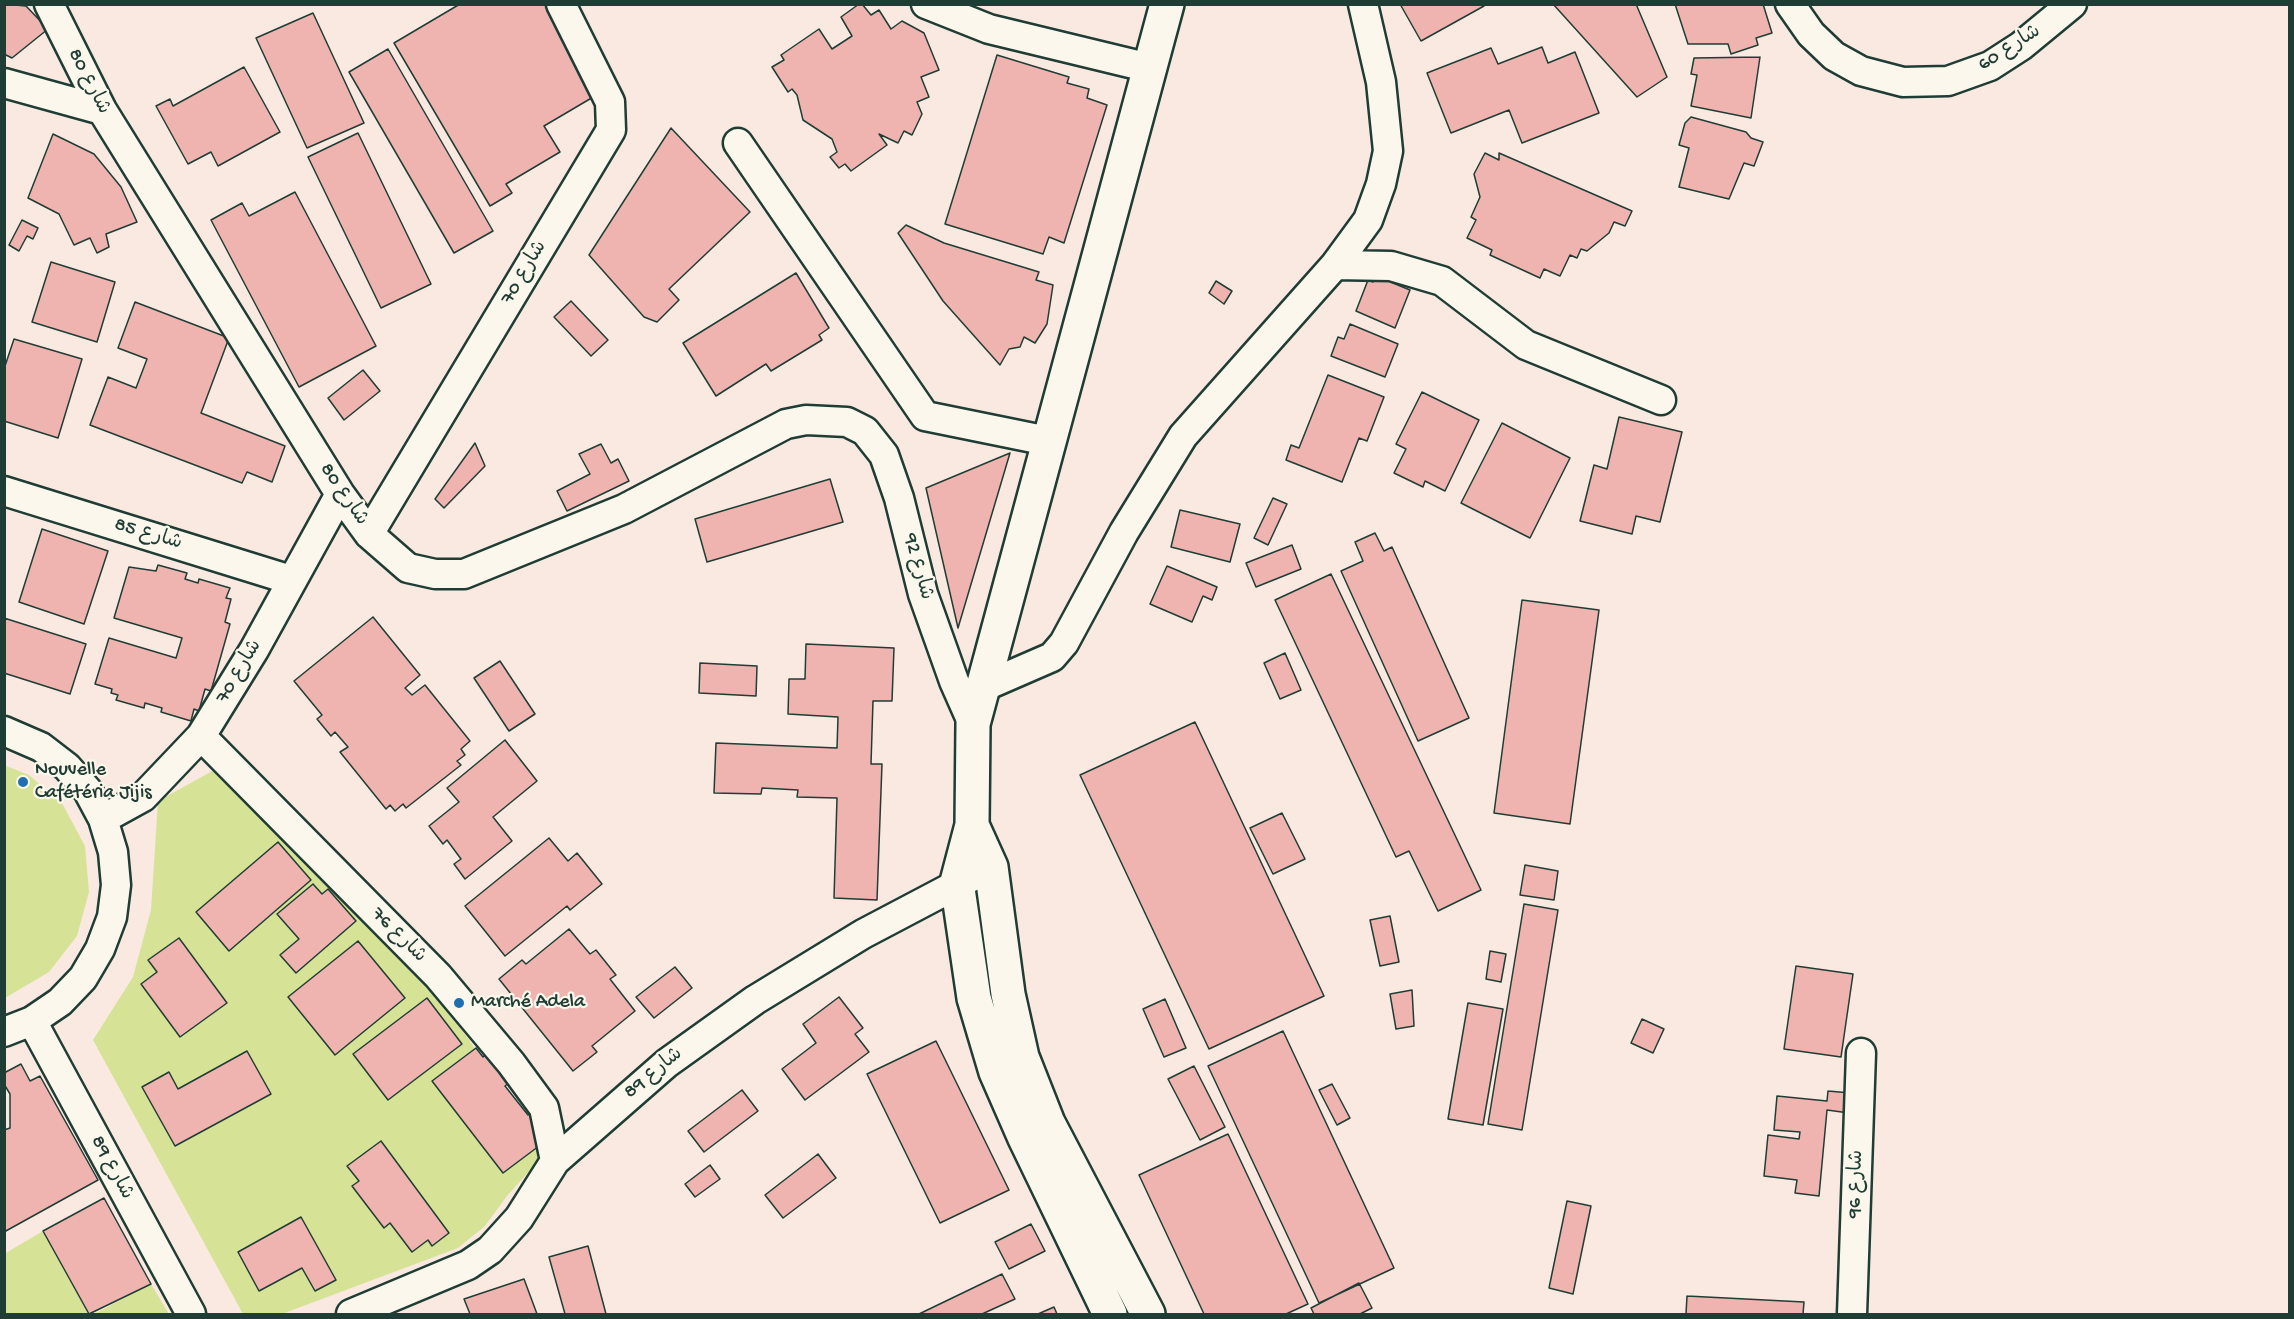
<!DOCTYPE html>
<meta charset="utf-8">
<style>
body{margin:0}
#map{position:relative;width:2294px;height:1319px;overflow:hidden;background:#f9e9e0;font-family:"Gochi Hand",sans-serif}
canvas{display:block}
.frame{position:absolute;inset:0;border:6px solid #1f3d34;pointer-events:none}
</style>
<div id="map">
<canvas width="2294" height="1319"></canvas>
<div class="frame"></div>
</div>
<script>
const c = document.querySelector('canvas').getContext('2d');
c.lineJoin = 'round';
function paint(path, color) { c.fillStyle = color; c.fill(path, 'evenodd'); }
const toPath = rows => new Path2D(rows.map(r => 'M' + r).join(''));
function strokePath(path, color, width, dash) { c.strokeStyle = color; c.lineWidth = width; c.lineCap = dash ? 'butt' : 'round'; c.setLineDash(dash || []); c.stroke(path); }
function write(font, color, halo, rows, align = 'center') {
  c.font = font + ' "Gochi Hand","Playpen Sans Arabic",sans-serif'; c.lineWidth = 4.5; c.setLineDash([]); c.textBaseline = 'middle'; c.strokeStyle = halo; c.fillStyle = color; for (const [text, x, y, turn = 0] of rows) {
    c.save(); c.translate(x, y); c.rotate((+turn || 0) * Math.PI / 180); c.textAlign = isNaN(turn) ? turn : align; if (halo) c.strokeText(text, 0, 0); c.fillText(text, 0, 0); c.restore();
  }
}
const green = toPath([
 [4,765,29,775,63,805,85,846,89,892,77,936,49,972,5,998],
 [216,769,382,932,468,1038,542,1157,507,1196,485,1226,458,1248,282,1314,243,1314,93,1040,133,977,151,910,158,801],
 [43,1231,89,1314,5,1314,4,1254],
 [151,1284,169,1314,94,1314]
]);
const building = toPath([
 [4,4,26,6,48,29,12,58,4,54,4,4],
 [460,4,548,4,600,93,544,126,560,152,506,184,512,193,490,206,394,43,460,4],
 [859,4,862,4,871,15,879,10,891,29,902,21,924,33,939,70,921,77,929,97,917,102,922,114,912,135,904,131,898,143,879,134,887,145,851,171,845,164,839,168,830,157,837,152,832,139,803,120,797,95,792,89,788,92,772,67,784,60,781,55,819,29,832,49,852,36,841,17,859,4],
 [1400,4,1483,4,1484,6,1421,41,1400,4],
 [1553,4,1636,4,1667,77,1637,97,1553,4],
 [1675,4,1763,4,1772,33,1756,38,1758,45,1731,54,1728,44,1688,44,1675,4],
 [313,13,364,123,307,148,256,38,313,13],
 [1542,47,1548,63,1575,52,1599,113,1522,143,1509,110,1451,133,1427,73,1491,48,1498,64,1542,47],
 [388,49,493,231,454,253,349,72,388,49],
 [997,55,1069,77,1067,83,1089,89,1087,98,1107,105,1064,243,1049,237,1043,254,945,224,997,55],
 [1760,57,1751,118,1691,106,1697,75,1691,74,1694,58,1760,57],
 [244,67,280,132,218,166,211,152,188,164,156,106,170,99,173,106,244,67],
 [1691,117,1746,132,1751,138,1763,142,1754,166,1744,163,1729,199,1679,187,1689,148,1679,145,1685,123,1691,117],
 [671,128,750,212,669,289,679,300,657,322,644,317,589,255,671,128],
 [358,133,431,284,381,308,308,157,358,133],
 [53,134,94,154,121,187,137,222,106,234,109,247,97,253,90,238,74,245,59,214,28,198,53,134],
 [1485,153,1499,160,1499,153,1632,211,1625,226,1614,222,1609,233,1587,251,1581,249,1577,258,1570,255,1560,276,1544,269,1540,278,1490,255,1492,250,1467,238,1476,220,1471,217,1480,197,1474,174,1485,153],
 [295,192,376,346,299,387,211,220,242,203,249,216,295,192],
 [22,220,38,228,33,239,27,236,19,251,9,245,22,220],
 [906,225,944,243,1039,272,1036,280,1053,285,1047,324,1035,343,1024,337,1020,347,1009,349,1000,365,943,301,898,233,906,225],
 [51,262,115,282,97,342,32,322,51,262],
 [796,273,829,328,819,335,822,340,771,371,766,364,716,396,683,343,796,273],
 [1376,276,1410,290,1395,328,1356,311,1368,280,1373,282,1376,276],
 [1216,281,1232,291,1224,304,1209,293,1216,281],
 [571,301,608,340,591,356,554,317,571,301],
 [135,302,229,338,201,413,285,446,272,482,247,472,242,483,90,425,108,377,136,388,147,359,118,348,135,302],
 [1350,324,1398,344,1385,377,1331,356,1338,337,1344,339,1350,324],
 [14,339,82,359,58,438,4,421,4,369,14,339],
 [363,370,380,391,344,420,328,398,363,370],
 [1328,375,1384,397,1367,441,1359,438,1342,482,1286,460,1291,445,1299,448,1328,375],
 [1422,392,1479,420,1445,491,1425,481,1423,487,1394,473,1406,449,1396,444,1422,392],
 [1619,417,1682,432,1660,522,1636,516,1632,534,1580,521,1594,465,1607,469,1619,417],
 [1502,423,1570,458,1530,538,1461,503,1502,423],
 [475,443,485,466,444,508,435,499,475,443],
 [601,444,611,463,618,459,629,481,567,511,557,491,590,474,579,454,601,444],
 [1010,453,958,628,926,488,1010,453],
 [830,479,843,522,707,562,695,519,830,479],
 [1273,498,1287,504,1268,545,1254,538,1273,498],
 [1180,510,1240,524,1230,562,1171,547,1180,510],
 [42,529,108,551,84,624,19,602,42,529],
 [1375,533,1384,551,1392,547,1469,718,1418,741,1341,571,1363,561,1355,542,1375,533],
 [1292,545,1301,569,1256,587,1246,563,1292,545],
 [158,565,187,573,185,579,198,583,199,579,230,588,226,598,231,599,225,622,230,624,211,691,205,689,199,711,194,709,191,721,161,712,162,708,145,703,144,708,116,700,118,695,111,693,112,689,95,684,109,638,176,658,182,638,114,618,129,567,156,571,158,565],
 [1167,566,1217,587,1212,600,1203,596,1192,622,1150,604,1167,566],
 [1331,574,1481,890,1438,911,1409,851,1396,857,1275,600,1331,574],
 [1522,600,1599,610,1570,824,1494,813,1522,600],
 [373,617,420,675,405,688,412,695,425,685,470,741,461,749,465,755,457,761,461,765,406,808,403,804,395,811,390,805,386,809,340,752,348,747,335,732,331,736,317,719,322,715,294,681,373,617],
 [4,618,86,644,70,694,4,673,4,618],
 [806,644,894,648,892,701,873,701,871,764,882,764,877,900,834,898,837,798,797,797,798,790,762,788,761,794,714,793,716,743,837,748,838,717,788,714,789,679,805,679,806,644],
 [1285,653,1301,690,1280,699,1264,663,1285,653],
 [500,661,535,714,509,731,474,678,500,661],
 [700,663,757,666,756,696,699,693,700,663],
 [1195,722,1324,996,1209,1049,1080,775,1195,722],
 [505,740,537,781,493,817,512,841,465,879,454,864,461,859,447,840,443,844,429,826,459,802,447,788,505,740],
 [1282,813,1305,859,1273,874,1250,828,1282,813],
 [549,838,568,861,577,853,602,884,570,910,567,906,505,956,465,906,549,838],
 [278,842,311,880,229,951,196,912,278,842],
 [1525,865,1558,871,1554,900,1520,895,1525,865],
 [313,884,322,894,328,889,356,921,296,973,280,955,299,939,277,914,313,884],
 [1524,904,1558,910,1522,1130,1488,1124,1524,904],
 [1390,916,1399,962,1380,966,1370,920,1390,916],
 [569,929,590,954,596,950,616,975,610,979,635,1011,592,1046,597,1052,573,1071,499,979,522,960,526,964,569,929],
 [179,938,227,1003,180,1037,141,984,157,972,148,960,179,938],
 [358,941,405,998,335,1055,288,997,358,941],
 [1490,951,1506,954,1501,982,1486,979,1490,951],
 [1796,966,1853,974,1841,1057,1784,1049,1796,966],
 [675,967,692,988,654,1018,636,997,675,967],
 [1412,990,1414,1026,1396,1029,1390,994,1412,990],
 [839,997,863,1028,855,1034,869,1052,805,1100,782,1069,816,1043,803,1024,839,997],
 [427,998,462,1044,388,1100,353,1054,427,998],
 [1165,999,1186,1048,1164,1057,1143,1009,1165,999],
 [1468,1003,1503,1009,1483,1125,1448,1119,1468,1003],
 [1642,1019,1664,1029,1653,1053,1631,1043,1642,1019],
 [1283,1031,1394,1268,1319,1303,1208,1066,1283,1031],
 [936,1041,1009,1190,940,1223,867,1074,936,1041],
 [476,1048,483,1057,488,1053,510,1082,505,1086,528,1115,531,1112,547,1140,503,1173,432,1081,476,1048],
 [247,1051,271,1094,175,1146,142,1087,169,1072,178,1089,247,1051],
 [21,1064,30,1081,40,1076,98,1180,4,1232,4,1130,10,1128,10,1094,4,1084,4,1073,21,1064],
 [1194,1066,1225,1127,1200,1140,1168,1079,1194,1066],
 [1332,1084,1350,1118,1337,1125,1319,1090,1332,1084],
 [742,1090,758,1111,704,1152,688,1131,742,1090],
 [1828,1091,1851,1093,1849,1113,1827,1110,1819,1196,1795,1193,1797,1180,1764,1176,1768,1135,1799,1139,1800,1132,1774,1130,1777,1096,1827,1101,1828,1091],
 [1228,1134,1308,1304,1286,1314,1204,1314,1139,1175,1228,1134],
 [381,1141,449,1233,432,1246,428,1240,412,1252,390,1223,384,1228,352,1186,359,1181,347,1166,381,1141],
 [818,1154,836,1178,783,1218,765,1195,818,1154],
 [710,1165,720,1179,695,1197,685,1184,710,1165],
 [104,1198,151,1284,89,1314,43,1231,104,1198],
 [1567,1201,1591,1206,1573,1294,1549,1288,1567,1201],
 [301,1217,336,1280,315,1291,302,1268,259,1291,238,1252,301,1217],
 [1031,1224,1045,1251,1009,1269,995,1242,1031,1224],
 [588,1246,606,1314,565,1314,549,1257,588,1246],
 [1002,1274,1015,1299,982,1314,919,1314,1002,1274],
 [524,1279,537,1314,470,1314,464,1299,524,1279],
 [1359,1283,1372,1308,1360,1314,1314,1314,1311,1308,1359,1283],
 [1687,1296,1804,1302,1803,1314,1686,1314,1687,1296],
 [1054,1307,1057,1314,1038,1314,1054,1307]
]);
const minor = toPath([
 [49,4,102,110,340,494,369,534,408,568,435,574,464,574,624,509,786,424,806,420,847,422,865,431,884,455,899,498,923,594,954,681,973,724],
 [926,4,989,29,1150,68],
 [1790,4,1811,34,1834,56,1861,71,1903,82,1948,81,1990,66,2021,46,2072,4],
 [4,83,102,110],
 [738,143,925,416,1048,441],
 [1335,265,1391,266,1442,281,1526,345,1661,400],
 [4,491,291,580],
 [369,534,611,130,610,102,561,4],
 [983,687,1052,657,1064,643,1124,532,1183,436,1335,265,1368,220,1381,184,1388,151,1381,82,1363,4],
 [4,731,41,747,67,767,88,791,103,819,113,852,116,885,112,917,100,949,83,978,60,1002,32,1021,4,1032],
 [201,736,438,976,511,1063,544,1108,555,1161],
 [103,819,143,797,201,736,254,650,340,494],
 [32,1021,191,1314],
 [351,1314,468,1265,490,1250,519,1218,555,1161,667,1063,755,1000,863,934,975,875],
 [1852,1314,1861,1053]
]);
const tertiary = toPath([
 [972,825,991,867,1008,994,1022,1057,1048,1123,1148,1314],
 [1110,1314,1024,1136,996,1072,974,998,957,882,972,825,973,724,1167,4]
]);
const markers = [
 [23,782,6,"#1f6fb2"],
 [459,1003,6,"#1f6fb2"]
];
const streetNames = [
 ["شارع 60",2010,49,-32],
 ["شارع 80",88,82,63],
 ["شارع 70",525,273,-59],
 ["شارع 80",343,495,56],
 ["شارع 85",148,535,17],
 ["شارع 92",917,567,75],
 ["شارع 70",240,672,-59],
 ["شارع 76",398,936,45],
 ["شارع 89",654,1074,-39],
 ["شارع 89",111,1168,62],
 ["شارع 96",1857,1184,-88]
];
const poiNames = [
 ["Nouvelle",35,771],
 ["Cafétéria Jijis",35,794],
 ["Marché Adela",471,1003]
];
paint(green, '#d6e396');
paint(building, '#efb3b0');
strokePath(building, '#1f3d34', 1.5);
strokePath(minor, '#1f3d34', 33);
strokePath(tertiary, '#1f3d34', 38);
strokePath(minor, '#fbf7ec', 28);
strokePath(tertiary, '#fbf7ec', 33);
for (const [x, y, r, color] of markers) { const dot = new Path2D(); dot.arc(x, y, r, 0, 2 * Math.PI); c.fillStyle = color; c.fill(dot); strokePath(dot, '#fbf7ec', 2); }
write('20px', '#1f3d34', '#fbf7ec', streetNames);
write('20px', '#1f3d34', '#fbf7ec', poiNames, 'left');
</script>
